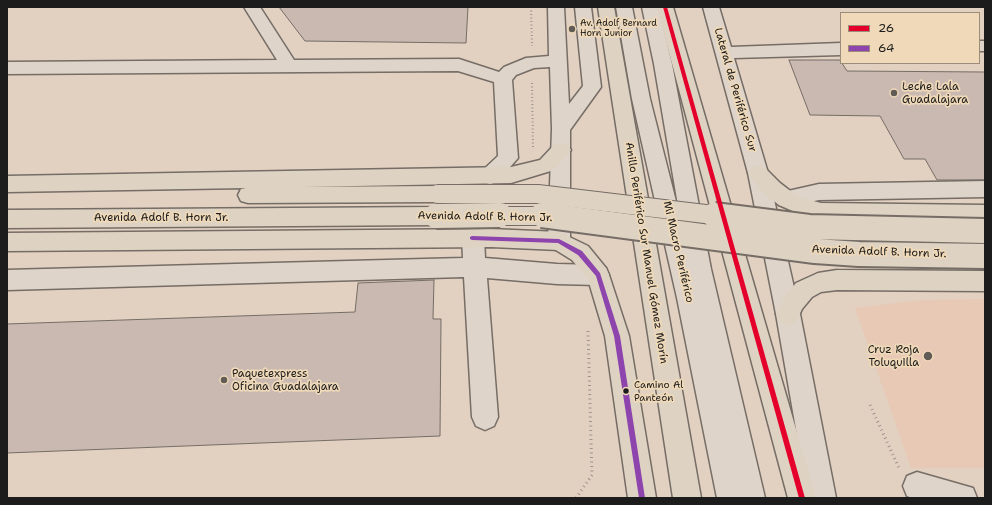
<!DOCTYPE html>
<meta charset="utf-8">
<style>
body{margin:0}
#map{position:relative;width:992px;height:505px;overflow:hidden;background:#e2d0c1;font-family:"Shantell Sans",sans-serif}
canvas{display:block}
.frame{position:absolute;inset:0;border:8px solid #1c1c1c;pointer-events:none}
.legend{position:absolute;left:840px;top:12px;width:140px;height:52px;box-sizing:border-box;background:#efd9b8;border:1px solid #9b8d7a;margin:0;padding:5px 7px;list-style:none;font-size:12px;color:#1c1c1c}
.legend li{display:flex;align-items:center;gap:8px;height:20px}
.legend b{width:20px;border:1px solid #9b8d7a}
</style>
<div id="map">
<canvas width="992" height="505"></canvas>
<div class="frame"></div>
<ul class="legend">
<li><b style="height:5px;background:#e4002b"></b>26</li>
<li><b style="height:5px;background:#8e44ad"></b>64</li>
</ul>
</div>
<script>
const c = document.querySelector('canvas').getContext('2d');
c.lineJoin = 'round';
function paint(path, color) { c.fillStyle = color; c.fill(path, 'evenodd'); }
const toPath = rows => new Path2D(rows.map(r => 'M' + r).join(''));
function strokePath(path, color, width, dash) { c.strokeStyle = color; c.lineWidth = width; c.lineCap = dash ? 'butt' : 'round'; c.setLineDash(dash || []); c.stroke(path); }
function write(font, color, halo, rows, align = 'center') {
  c.font = font + ' "Shantell Sans",sans-serif'; c.lineWidth = 3.5; c.setLineDash([]); c.textBaseline = 'middle'; c.strokeStyle = halo; c.fillStyle = color; for (const [text, x, y, turn = 0] of rows) {
    c.save(); c.translate(x, y); c.rotate((+turn || 0) * Math.PI / 180); c.textAlign = isNaN(turn) ? turn : align; if (halo) c.strokeText(text, 0, 0); c.fillText(text, 0, 0); c.restore();
  }
}
const built = toPath([
 [985,299,985,468,911,468,855,308,922,300]
]);
const building = toPath([
 [279,7,468,7,466,43,305,41,279,7],
 [789,60,840,60,847,71,985,72,985,180,937,180,925,159,904,159,880,116,810,115,789,60],
 [434,280,433,319,441,319,440,436,7,453,7,324,355,312,358,283,434,280]
]);
const pathFar1 = toPath([
 [531,7,532,46],
 [532,83,533,148]
]);
const path = toPath([
 [870,405,899,468],
 [576,498,592,475,588,330]
]);
const minor = toPath([
 [244,7,260,7,294,60,459,59,499,72,504,67,526,58,549,56,548,7,564,7,569,104,583,86,575,7,591,7,601,87,570,130,570,241,567,247,559,250,551,247,548,241,552,129,550,67,534,68,516,75,512,80,518,158,497,182,490,184,483,182,480,176,483,170,498,156,494,82,458,71,7,74,7,62,277,60,244,7],
 [616,7,632,7,650,99,680,217,654,64,642,7,658,7,672,64,711,269,765,498,717,498,677,298,632,99,616,7],
 [703,7,719,7,731,47,841,43,841,55,734,58,768,173,800,314,836,498,808,498,776,314,748,173,703,7],
 [979,41,985,41,985,51,979,51,979,41],
 [985,181,985,197,819,200,786,207,779,205,776,199,779,193,819,184,985,181],
 [473,229,481,232,484,238,485,258,557,264,598,265,606,268,609,275,606,282,598,285,557,284,487,278,498,417,494,426,485,430,476,426,472,417,464,277,7,290,7,270,463,258,462,238,465,232,473,229],
 [917,472,973,488,977,498,912,498,907,496,903,486,907,476,917,472]
]);
const major = toPath([
 [561,143,568,145,571,150,554,170,511,183,303,187,437,186,444,188,447,194,444,200,437,202,248,203,241,201,238,195,241,189,246,188,7,192,7,176,511,167,540,160,554,145,561,143],
 [758,165,765,168,780,183,793,193,806,199,821,203,985,205,985,223,821,219,802,215,779,205,766,195,751,178,748,173,751,168,758,165],
 [436,207,443,210,447,216,443,222,436,225,7,228,7,210,436,207],
 [491,229,559,232,567,235,570,241,567,247,559,250,491,247,7,251,7,233,491,229],
 [837,270,985,271,985,291,837,290,821,292,812,297,802,309,796,322,788,325,780,322,776,314,786,295,796,283,818,273,837,270]
]);
const highway = toPath([
 [598,7,614,7,701,498,673,498,598,7],
 [657,7,673,7,816,498,788,498,657,7],
 [559,232,588,246,606,268,609,275,629,336,656,498,628,498,605,336,588,279,572,260,551,247,548,241,551,235,559,232]
]);
const majorBridgeFar1 = toPath([
 [437,194,538,194,722,216],
 [436,216,550,216]
]);
const majorBridge = toPath([
 [542,215,815,251,859,254,985,256],
 [714,215,809,227,985,231],
 [436,216,500,215]
]);
const bus1 = toPath([
 [663,7,667,7,805,498,799,498,663,7]
]);
const bus2 = toPath([
 [472,236,559,239,582,251,600,273,620,336,645,498,639,498,614,336,596,276,578,255,558,243,472,240,470,239,470,237,472,236]
]);
const markers = [
 [572,29,4,"#615b56"],
 [894,93,4,"#615b56"],
 [928,356,5,"#615b56"],
 [224,380,4,"#615b56"],
 [626,391,3.5,"#1c1c1c"]
];
const farPoinames = [
 ["Av. Adolf Bernard",580,24],
 ["Horn Junior",580,34]
];
const busNames = [
 ["Camino Al",634,385],
 ["Panteón",634,398]
];
const poiNames = [
 ["Leche Lala",902,87],
 ["Guadalajara",902,100],
 ["Cruz Roja",919,350,"right"],
 ["Toluquilla",919,363,"right"],
 ["Paquetexpress",232,374],
 ["Oficina Guadalajara",232,387]
];
const streetNames = [
 ["Lateral de Periférico Sur",735,90,74],
 ["Avenida Adolf B. Horn Jr.",485,217,1],
 ["Avenida Adolf B. Horn Jr.",161,218],
 ["Mi Macro Periférico",678,252,77],
 ["Avenida Adolf B. Horn Jr.",879,252,2],
 ["Anillo Periférico Sur Manuel Gómez Morín",646,253,81]
];
paint(built, '#e7c9b5');
paint(building, '#cab9b0');
strokePath(building, '#756d66', 1);
strokePath(minor, '#756d66', 3);
strokePath(major, '#756d66', 3);
strokePath(highway, '#756d66', 3);
strokePath(pathFar1, '#9c958e', 2, [1, 2.5]);
strokePath(path, '#9c958e', 3, [1, 3.5]);
paint(minor, '#ded4c9');
paint(major, '#ded3c2');
paint(highway, '#ded3c2');
strokePath(majorBridgeFar1, '#756d66', 20, []);
strokePath(majorBridge, '#756d66', 28, []);
strokePath(majorBridgeFar1, '#ded3c2', 18);
strokePath(majorBridge, '#ded3c2', 24);
paint(bus1, '#e4002b');
paint(bus2, '#8e44ad');
for (const [x, y, r, color] of markers) { const dot = new Path2D(); dot.arc(x, y, r, 0, 2 * Math.PI); c.fillStyle = color; c.fill(dot); strokePath(dot, '#efd9b8', 1.5); }
write('9px', '#1c1c1c', '#efd9b8', farPoinames, 'left');
write('10px', '#1c1c1c', '#efd9b8', busNames, 'left');
write('11px', '#1c1c1c', '#efd9b8', poiNames, 'left');
write('11px', '#1c1c1c', '#efd9b8', streetNames);
</script>
